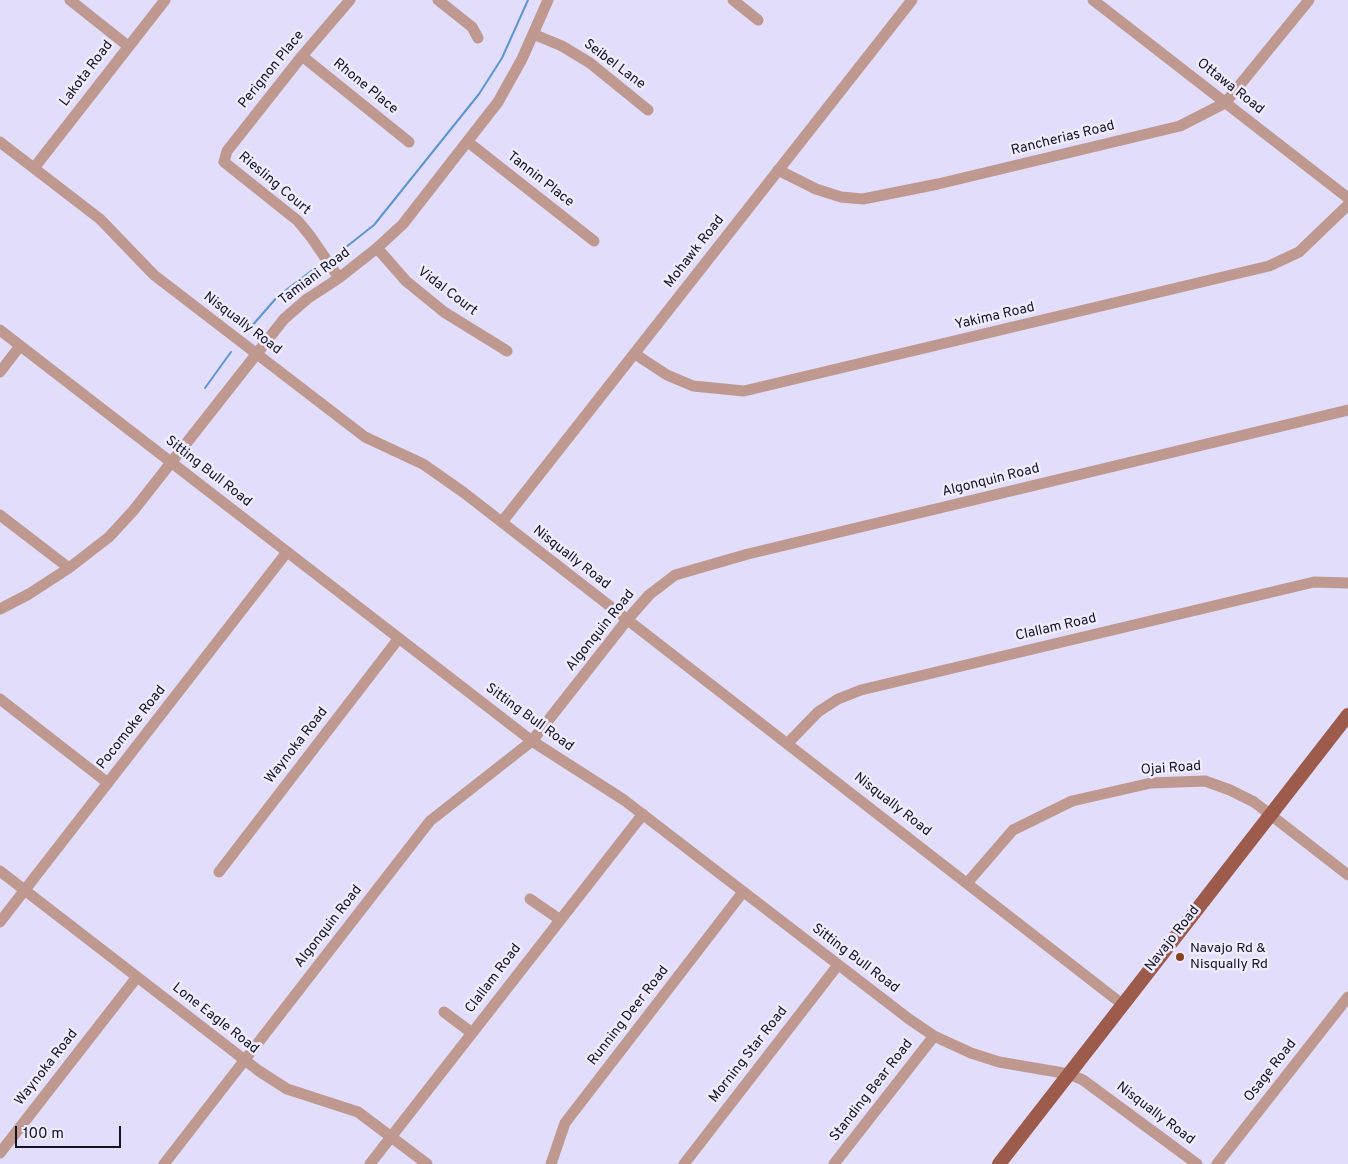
<!DOCTYPE html>
<style>
body{margin:0}
#map{position:relative;width:1348px;height:1164px;overflow:hidden;background:#e1ddfa;font-family:Overpass,sans-serif}
canvas{display:block}
.scale{position:absolute;left:15px;top:1126px;width:106px;height:22px;box-sizing:border-box;border:2px solid #15131d;border-top:0;padding-left:6px;font-size:15px;line-height:18px;white-space:nowrap;color:#15131d;-webkit-text-stroke:4px #eeecfe;paint-order:stroke}
</style>
<div id="map">
<canvas width="1348" height="1164"></canvas>
<div class="scale">100 m</div>
</div>
<script>
const c = document.querySelector('canvas').getContext('2d');
c.lineJoin = 'round';
const toPath = rows => new Path2D(rows.map(r => 'M' + r).join(''));
function strokePath(path, color, width, dash) { c.strokeStyle = color; c.lineWidth = width; c.lineCap = dash ? 'butt' : 'round'; c.setLineDash(dash || []); c.stroke(path); }
function write(font, color, halo, rows, align = 'center') {
  c.font = font + ' Overpass,sans-serif'; c.lineWidth = 5; c.setLineDash([]); c.textBaseline = 'middle'; c.strokeStyle = halo; c.fillStyle = color; for (const [text, x, y, turn = 0] of rows) {
    c.save(); c.translate(x, y); c.rotate((+turn || 0) * Math.PI / 180); c.textAlign = isNaN(turn) ? turn : align; if (halo) c.strokeText(text, 0, 0); c.fillText(text, 0, 0); c.restore();
  }
}
const stream = toPath([
 [341,251,374,225,479,94,502,58,528,0],
 [251,327,278,296,314,269],
 [205,388,231,352]
]);
const minor = toPath([
 [70,0,128,46],
 [438,0,472,27,478,38],
 [733,0,758,20],
 [1093,0,1348,198],
 [533,34,562,46,590,63,648,110],
 [302,56,409,142],
 [0,142,100,219,154,275,365,437,423,464,463,492,1122,1004],
 [468,142,594,241],
 [34,168,165,0],
 [778,170,816,189,841,197,863,199,938,184,1180,126,1225,103,1309,0],
 [377,248,406,281,444,312,507,351],
 [339,278,311,237,298,221,224,162,227,151,302,56,350,0],
 [0,330,532,741,624,800,909,1019,934,1036,971,1053,999,1062,1069,1074,1083,1080,1197,1164],
 [635,354,667,375,693,386,744,391,1269,266,1299,252,1348,205],
 [0,372,20,346],
 [0,515,69,568],
 [502,522,912,0],
 [0,609,29,594,69,568,109,537,133,511,284,319,307,299,339,278,377,248,403,224,498,102,522,59,548,0],
 [0,699,108,783],
 [788,743,818,712,838,699,861,690,1314,582,1348,583],
 [0,871,259,1071,287,1089,358,1112,427,1164],
 [219,872,399,638],
 [968,882,1013,830,1072,801,1151,783,1205,781,1230,790,1254,802,1348,875],
 [530,899,559,919],
 [0,922,287,552],
 [444,1012,472,1033],
 [0,1153,137,977],
 [164,1164,430,821,532,741,627,620,649,595,675,575,748,554,1348,410],
 [370,1164,643,814],
 [551,1164,565,1123,743,892],
 [684,1164,838,965],
 [834,1164,934,1036],
 [1217,1164,1348,997]
]);
const major = toPath([
 [999,1164,1348,715]
]);
const markers = [
 [1180,957,5,"#874219"]
];
const streetNames = [
 ["Seibel Lane",614,65,37],
 ["Perignon Place",272,70,-51],
 ["Lakota Road",87,74,-53],
 ["Rhone Place",365,87,39],
 ["Ottawa Road",1230,87,38],
 ["Rancherias Road",1063,139,-14],
 ["Tannin Place",540,180,38],
 ["Riesling Court",274,184,40],
 ["Mohawk Road",695,252,-52],
 ["Tamiani Road",315,277,-37],
 ["Vidal Court",447,292,37],
 ["Yakima Road",995,317,-13],
 ["Nisqually Road",242,324,37],
 ["Sitting Bull Road",208,472,38],
 ["Algonquin Road",991,481,-14],
 ["Nisqually Road",571,558,38],
 ["Clallam Road",1056,628,-13],
 ["Algonquin Road",601,631,-51],
 ["Sitting Bull Road",529,718,36],
 ["Pocomoke Road",132,728,-52],
 ["Waynoka Road",297,746,-52],
 ["Ojai Road",1171,769,-4],
 ["Nisqually Road",892,805,38],
 ["Algonquin Road",329,927,-52],
 ["Navajo Road",1173,939,-52],
 ["Sitting Bull Road",855,959,37],
 ["Clallam Road",494,979,-53],
 ["Running Deer Road",629,1016,-52],
 ["Lone Eagle Road",215,1019,38],
 ["Morning Star Road",749,1055,-52],
 ["Waynoka Road",47,1068,-52],
 ["Osage Road",1271,1071,-52],
 ["Standing Bear Road",872,1091,-52],
 ["Nisqually Road",1155,1114,37]
];
const poiNames = [
 ["Navajo Rd &",1190,949],
 ["Nisqually Rd",1190,965]
];
strokePath(stream, '#5d95d1', 2);
strokePath(minor, '#bf998f', 11);
strokePath(major, '#9d5b4b', 14);
for (const [x, y, r, color] of markers) { const dot = new Path2D(); dot.arc(x, y, r, 0, 2 * Math.PI); c.fillStyle = color; c.fill(dot); strokePath(dot, '#eeecfe', 2); }
write('14px', '#15131d', '#eeecfe', streetNames);
write('14px', '#15131d', '#eeecfe', poiNames, 'left');
</script>
